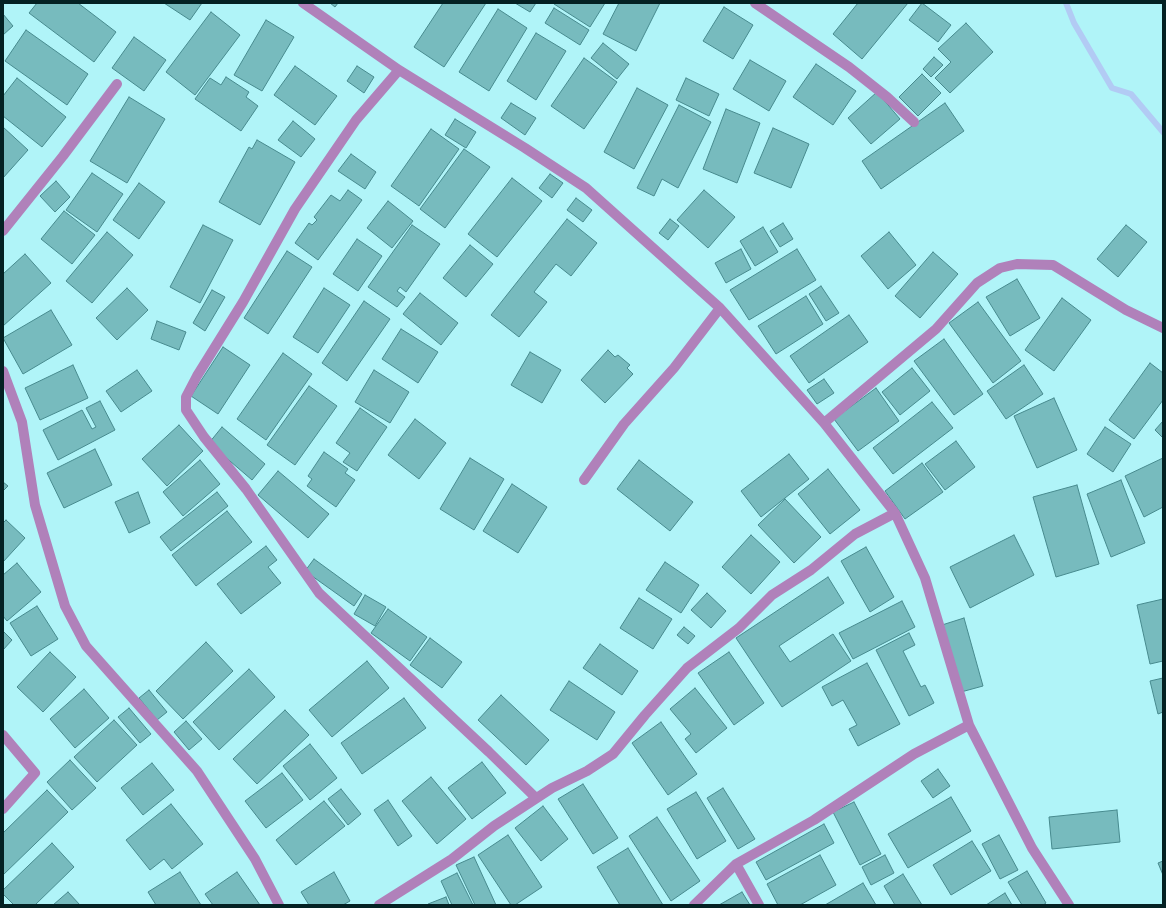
<!DOCTYPE html>
<style>
body{margin:0}
#map{position:relative;width:1166px;height:908px;overflow:hidden;background:#b0f4f8;font-family:Inter,sans-serif}
canvas{display:block}
.frame{position:absolute;inset:0;border:4px solid #042123;pointer-events:none}
</style>
<div id="map">
<canvas width="1166" height="908"></canvas>
<div class="frame"></div>
</div>
<script>
const c = document.querySelector('canvas').getContext('2d');
c.lineJoin = 'round';
const toPath = rows => new Path2D(rows.map(r => 'M' + r).join(''));
function strokePath(path, color, width, dash) { c.strokeStyle = color; c.lineWidth = width; c.lineCap = dash ? 'butt' : 'round'; c.setLineDash(dash || []); c.stroke(path); }
function paint(path, color) { c.fillStyle = color; c.fill(path, 'evenodd'); }
const stream = toPath([
 [1066,3,1074,23,1112,88,1131,94,1163,132]
]);
const building = toPath([
 [37,3,78,3,116,32,94,62,29,13,37,3],
 [164,3,202,3,190,20,164,3],
 [330,3,338,3,335,7,330,3],
 [443,3,486,3,444,67,414,47,443,3],
 [515,3,536,3,530,12,515,3],
 [555,3,605,3,590,27,554,4,555,3],
 [619,3,660,3,636,51,603,34,619,3],
 [858,3,908,3,862,59,833,34,858,3],
 [922,3,951,25,938,42,909,20,922,3],
 [724,7,753,25,733,59,703,41,724,7],
 [554,8,589,30,580,45,545,23,554,8],
 [498,9,527,28,489,91,459,72,498,9],
 [211,12,240,35,195,95,166,72,211,12],
 [3,14,13,26,3,35,3,14],
 [266,20,294,37,262,91,234,75,266,20],
 [966,23,993,52,950,93,935,78,951,62,938,49,966,23],
 [26,30,88,74,67,105,5,61,26,30],
 [536,33,566,51,536,100,507,81,536,33],
 [134,37,166,60,144,91,112,68,134,37],
 [603,43,629,64,617,79,591,58,603,43],
 [934,57,943,65,931,77,923,69,934,57],
 [584,58,617,82,584,129,551,106,584,58],
 [750,60,786,81,769,111,733,89,750,60],
 [816,64,856,91,833,125,793,97,816,64],
 [295,66,337,96,315,125,274,95,295,66],
 [357,66,374,77,364,93,347,81,357,66],
 [922,74,941,93,918,116,899,97,922,74],
 [226,77,249,92,246,97,258,106,241,131,195,99,210,78,221,85,226,77],
 [17,78,66,117,42,147,3,116,3,96,17,78],
 [686,78,719,94,709,116,676,100,686,78],
 [637,88,668,105,634,169,604,152,637,88],
 [877,92,900,119,871,144,848,118,877,92],
 [129,97,165,119,127,183,90,161,129,97],
 [511,103,536,118,525,135,501,118,511,103],
 [945,103,964,131,881,189,862,161,945,103],
 [679,105,711,122,678,188,662,179,654,196,637,188,679,105],
 [726,109,760,123,737,183,703,169,726,109],
 [455,119,476,132,466,148,445,135,455,119],
 [293,121,315,139,301,157,278,140,293,121],
 [3,127,28,150,3,178,3,127],
 [773,128,809,144,791,188,754,173,773,128],
 [431,129,459,149,419,206,391,186,431,129],
 [257,140,295,162,260,225,219,202,249,147,252,149,257,140],
 [464,149,490,167,445,228,420,209,464,149],
 [351,154,376,172,365,189,338,171,351,154],
 [92,173,123,194,97,232,66,210,92,173],
 [550,174,563,183,552,198,539,188,550,174],
 [512,178,542,201,497,257,468,234,512,178],
 [56,181,70,197,55,212,40,196,56,181],
 [139,183,165,202,139,239,113,220,139,183],
 [348,190,362,200,318,260,295,243,309,223,312,225,317,220,314,217,331,195,340,201,348,190],
 [704,190,735,217,708,248,677,220,704,190],
 [576,198,592,210,583,222,567,210,576,198],
 [388,201,413,221,392,248,367,228,388,201],
 [64,211,95,235,72,264,41,239,64,211],
 [567,219,597,243,571,276,556,264,534,292,547,302,519,337,491,315,567,219],
 [670,219,679,226,668,240,659,233,670,219],
 [783,223,793,239,780,247,770,231,783,223],
 [203,225,233,240,200,303,170,287,203,225],
 [412,225,440,244,406,292,400,287,397,291,405,297,397,307,368,287,412,225],
 [1126,225,1147,242,1118,277,1097,259,1126,225],
 [763,227,778,252,755,266,740,241,763,227],
 [107,232,133,255,92,303,66,281,107,232],
 [889,232,916,265,888,289,861,256,889,232],
 [357,239,382,256,358,291,333,274,357,239],
 [470,245,493,264,466,297,443,278,470,245],
 [741,249,751,269,726,283,715,263,741,249],
 [797,249,816,280,749,320,730,290,797,249],
 [287,251,312,267,268,334,244,318,287,251],
 [933,252,958,274,920,318,895,296,933,252],
 [25,254,51,283,3,326,3,274,25,254],
 [1017,279,1040,318,1010,336,986,297,1017,279],
 [821,286,839,313,826,321,809,294,821,286],
 [127,288,148,310,117,340,96,318,127,288],
 [324,288,350,305,318,353,293,337,324,288],
 [212,290,225,297,205,331,193,323,212,290],
 [420,293,458,323,441,345,403,314,420,293],
 [806,296,823,324,776,354,758,326,806,296],
 [1062,298,1091,320,1054,371,1025,350,1062,298],
 [364,301,390,319,347,381,322,363,364,301],
 [978,302,1021,361,993,383,949,323,978,302],
 [51,310,72,345,23,374,3,338,51,310],
 [849,315,868,342,809,383,790,356,849,315],
 [157,321,186,332,179,350,151,339,157,321],
 [401,329,438,352,418,383,382,359,401,329],
 [944,339,983,394,954,415,914,361,944,339],
 [223,347,250,365,218,414,191,396,223,347],
 [608,350,615,357,618,355,630,365,627,368,633,374,605,403,581,380,608,350],
 [530,352,561,370,542,403,511,385,530,352],
 [283,353,312,374,266,440,237,419,283,353],
 [1150,363,1163,373,1163,400,1134,439,1109,420,1150,363],
 [73,365,88,398,40,420,25,388,73,365],
 [1024,365,1043,394,1006,419,987,391,1024,365],
 [912,368,930,391,900,415,882,392,912,368],
 [137,370,152,391,121,412,106,391,137,370],
 [374,370,409,392,390,423,355,402,374,370],
 [824,379,834,393,817,404,807,390,824,379],
 [309,386,337,406,295,465,267,445,309,386],
 [876,388,899,421,858,451,834,419,876,388],
 [1054,398,1077,450,1037,468,1014,416,1054,398],
 [100,401,115,430,58,460,43,430,82,410,92,429,96,427,86,408,100,401],
 [932,402,953,428,893,474,873,448,932,402],
 [360,408,387,427,357,471,343,462,350,453,336,443,360,408],
 [415,419,446,443,419,479,388,455,415,419],
 [1163,421,1163,438,1155,430,1163,421],
 [179,425,203,451,167,486,142,459,179,425],
 [222,427,265,464,252,480,209,443,222,427],
 [1105,427,1131,444,1113,472,1087,454,1105,427],
 [956,441,975,467,945,490,925,464,956,441],
 [95,449,112,485,64,508,47,473,95,449],
 [324,452,348,469,345,473,355,480,336,507,307,486,312,479,308,476,324,452],
 [789,454,809,479,761,517,741,491,789,454],
 [470,458,504,479,474,530,440,509,470,458],
 [1163,458,1163,507,1144,517,1125,476,1163,458],
 [200,460,220,484,183,516,163,492,200,460],
 [639,460,693,502,670,531,617,489,639,460],
 [922,463,943,492,905,519,885,491,922,463],
 [828,469,860,510,830,534,798,494,828,469],
 [278,471,329,514,308,538,258,495,278,471],
 [1121,480,1145,543,1111,557,1087,494,1121,480],
 [3,482,8,486,3,491,3,482],
 [512,484,547,507,518,553,483,531,512,484],
 [1077,485,1099,564,1056,577,1033,497,1077,485],
 [138,492,150,523,129,533,115,502,138,492],
 [217,492,228,506,171,551,160,537,217,492],
 [785,499,821,537,794,563,758,525,785,499],
 [227,511,252,542,196,586,172,555,227,511],
 [6,520,25,538,3,562,3,523,6,520],
 [751,535,780,562,751,594,722,567,751,535],
 [1014,535,1034,575,970,608,950,567,1014,535],
 [266,546,277,560,268,567,281,583,241,614,217,584,266,546],
 [866,547,894,597,870,612,841,561,866,547],
 [314,559,362,594,354,606,305,571,314,559],
 [665,562,699,585,681,613,646,590,665,562],
 [17,563,41,592,7,621,3,616,3,575,17,563],
 [828,577,844,603,779,646,790,662,833,634,851,661,782,707,736,638,828,577],
 [707,593,726,611,711,628,691,610,707,593],
 [365,595,386,607,375,626,354,614,365,595],
 [639,598,672,619,653,649,620,628,639,598],
 [1163,599,1163,661,1150,664,1137,605,1163,599],
 [902,601,915,627,853,659,839,633,902,601],
 [37,606,58,639,31,656,10,623,37,606],
 [388,609,427,637,410,661,371,633,388,609],
 [964,618,983,686,961,692,942,625,964,618],
 [684,627,695,636,688,644,677,635,684,627],
 [3,631,12,640,3,650,3,631],
 [909,633,915,645,903,651,921,687,925,685,934,703,909,716,876,650,909,633],
 [430,638,462,662,442,688,410,665,430,638],
 [206,642,233,671,183,719,156,691,206,642],
 [600,644,638,671,622,695,583,668,600,644],
 [50,652,76,677,43,712,17,687,50,652],
 [729,652,764,703,734,725,698,673,729,652],
 [367,661,389,688,332,737,309,710,367,661],
 [867,663,900,724,858,746,849,729,857,725,843,700,832,706,822,687,867,663],
 [249,669,275,697,219,750,193,722,249,669],
 [1163,678,1163,712,1158,714,1150,681,1163,678],
 [569,681,615,712,597,740,550,710,569,681],
 [695,688,727,728,696,753,685,739,691,734,670,709,695,688],
 [84,689,109,718,75,748,50,719,84,689],
 [149,690,167,712,157,720,139,698,149,690],
 [501,695,549,740,526,765,478,720,501,695],
 [404,698,426,728,362,774,341,743,404,698],
 [129,708,151,734,140,743,118,717,129,708],
 [285,710,309,735,257,784,233,759,285,710],
 [114,720,137,745,97,782,74,757,114,720],
 [186,721,202,739,189,750,174,732,186,721],
 [661,722,697,774,668,795,632,743,661,722],
 [310,744,337,778,310,800,283,766,310,744],
 [70,760,96,788,72,810,47,782,70,760],
 [482,762,506,793,472,819,448,788,482,762],
 [152,763,174,790,143,815,121,788,152,763],
 [938,769,950,786,933,798,921,781,938,769],
 [282,773,303,800,266,828,245,801,282,773],
 [431,777,466,819,437,844,402,801,431,777],
 [583,784,618,838,593,854,558,799,583,784],
 [723,788,755,839,738,849,707,798,723,788],
 [341,789,361,814,348,825,328,799,341,789],
 [47,790,68,812,3,875,3,833,47,790],
 [696,792,726,841,697,859,667,809,696,792],
 [951,797,971,831,908,868,888,834,951,797],
 [388,800,412,836,398,846,374,810,388,800],
 [324,801,345,826,296,865,276,840,324,801],
 [854,802,881,854,860,865,833,812,854,802],
 [171,804,203,844,172,869,164,859,150,870,126,840,171,804],
 [543,806,568,839,541,861,515,828,543,806],
 [1117,810,1120,842,1052,849,1049,817,1117,810],
 [657,817,700,881,671,901,629,836,657,817],
 [824,824,834,843,766,880,756,862,824,824],
 [508,835,542,887,515,905,511,905,478,855,508,835],
 [999,835,1018,870,1000,879,982,844,999,835],
 [972,841,991,871,951,895,933,865,972,841],
 [52,843,74,867,35,905,14,905,3,894,3,890,52,843],
 [628,848,663,905,620,905,597,867,628,848],
 [820,855,836,885,800,905,778,905,767,884,820,855],
 [885,855,894,873,871,885,862,867,885,855],
 [474,857,496,905,475,905,456,865,474,857],
 [1163,861,1163,875,1158,863,1163,861],
 [1027,871,1046,903,1043,905,1022,905,1008,882,1027,871],
 [180,872,201,905,156,905,148,892,180,872],
 [237,872,260,905,213,905,205,894,237,872],
 [334,872,350,901,343,905,309,905,301,892,334,872],
 [457,873,473,905,452,905,441,881,457,873],
 [903,874,922,905,895,905,884,886,903,874],
 [863,883,876,905,825,905,863,883],
 [68,892,80,905,53,905,68,892],
 [742,892,750,905,719,905,742,892],
 [1005,893,1012,905,986,905,1005,893],
 [446,897,449,905,428,905,428,904,446,897]
]);
const minor = toPath([
 [303,3,399,70,525,148,586,188,720,308,824,423,895,513,925,578,969,725,1032,848,1069,905],
 [755,3,849,67,887,97,914,122],
 [399,70,356,120,295,209,243,302,197,376,186,397,186,410,204,437,246,489,319,593,489,752,536,798],
 [3,231,63,156,117,84],
 [3,371,22,422,35,505,65,606,86,646,197,771,255,859,279,905],
 [824,423,936,329,977,283,1000,268,1017,264,1053,265,1126,310,1163,328],
 [584,480,624,424,674,368,720,308],
 [3,735,35,773,3,809],
 [736,864,759,905],
 [379,905,452,859,494,826,552,788,587,771,613,754,645,715,687,668,739,628,772,595,811,570,855,534,895,513],
 [694,905,736,864,814,820,914,754,969,725]
]);
strokePath(stream, '#b2cbf4', 6);
paint(building, '#77bbbe');
strokePath(building, '#478a8e', 1);
strokePath(minor, '#b081ba', 10);
</script>
